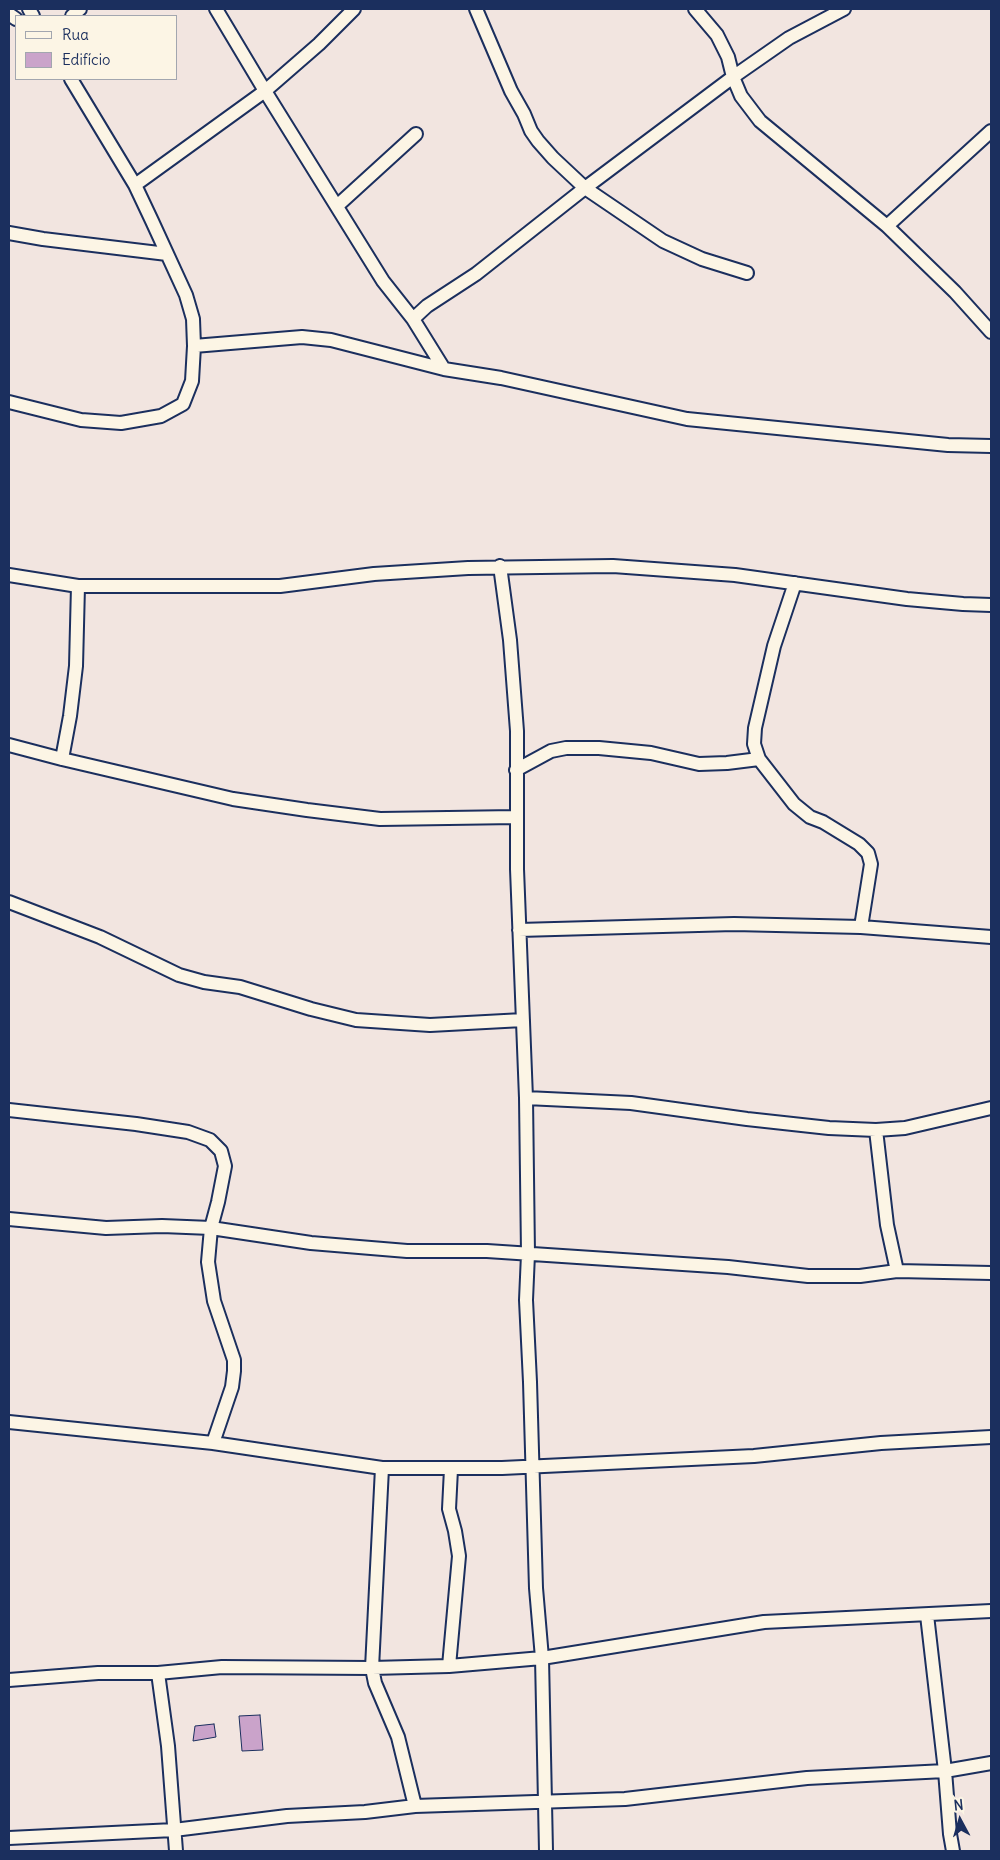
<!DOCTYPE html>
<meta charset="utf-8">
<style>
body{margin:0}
#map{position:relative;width:1000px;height:1860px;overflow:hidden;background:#f2e5e0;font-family:Delius,sans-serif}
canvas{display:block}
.frame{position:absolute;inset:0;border:10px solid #1b2f5e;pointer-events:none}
.legend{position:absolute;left:15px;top:15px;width:162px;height:65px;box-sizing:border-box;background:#fcf5e5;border:1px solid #a2a6af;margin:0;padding:6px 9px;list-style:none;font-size:15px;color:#1b2f5e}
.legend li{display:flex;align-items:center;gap:10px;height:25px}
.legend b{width:25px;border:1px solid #a2a6af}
.north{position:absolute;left:935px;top:1795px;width:50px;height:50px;-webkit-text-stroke:4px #fcf5e5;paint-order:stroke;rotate:354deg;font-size:14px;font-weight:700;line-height:20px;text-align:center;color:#1b2f5e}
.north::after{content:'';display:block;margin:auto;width:18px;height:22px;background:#1b2f5e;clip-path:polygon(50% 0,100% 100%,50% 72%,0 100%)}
</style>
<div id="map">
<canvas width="1000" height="1860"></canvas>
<div class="frame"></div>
<ul class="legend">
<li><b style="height:6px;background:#fcf5e5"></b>Rua</li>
<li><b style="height:14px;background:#caa3ca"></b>Edifício</li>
</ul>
<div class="north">N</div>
</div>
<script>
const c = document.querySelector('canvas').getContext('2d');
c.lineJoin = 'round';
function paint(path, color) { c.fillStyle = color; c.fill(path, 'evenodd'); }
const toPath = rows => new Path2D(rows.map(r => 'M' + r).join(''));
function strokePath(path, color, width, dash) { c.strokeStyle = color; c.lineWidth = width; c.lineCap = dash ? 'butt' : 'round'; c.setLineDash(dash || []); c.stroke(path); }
const building = toPath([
 [260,1715,263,1750,242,1751,239,1716,260,1715],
 [214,1724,216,1737,193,1741,195,1726,214,1724]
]);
const minor = toPath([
 [29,9,33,16],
 [216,9,265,91,319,44,354,9],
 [476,9,511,91,524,114,531,131,538,141,553,158,585,188,663,241,702,259,747,273],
 [695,9,717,35,728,57,733,77,741,96,760,121,887,226,955,292,991,332],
 [9,14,16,19],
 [72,16,80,9],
 [71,79,135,185,152,221,186,295,193,319,194,346,302,337,331,340,444,369,501,378,687,419,948,445,991,446],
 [135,185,265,91,383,281,413,319,444,369],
 [337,206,416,134],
 [887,226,991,131],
 [9,233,43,239,167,254],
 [413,319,427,306,476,274,585,188,733,77,789,38,844,9],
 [9,402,81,420,121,423,161,416,183,404,192,381,194,346],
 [500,566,510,640,517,731,517,869,526,1098,528,1254,526,1300,530,1382,536,1588,542,1658,546,1851],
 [9,575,78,586,280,586,374,574,468,568,613,566,735,575,907,599,963,604,991,605],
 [795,583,774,646,755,728,754,744,759,759,794,804,810,817,823,822,859,844,868,853,871,864,861,927],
 [9,745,62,759,233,799,307,810,380,819,516,817],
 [62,759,70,716,76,666,78,586],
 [516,770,551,751,566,748,599,748,651,753,699,764,727,763,759,759],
 [9,902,100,937,179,975,204,982,240,987,311,1009,356,1020,430,1025,523,1020],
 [519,930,734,924,861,927,991,937],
 [526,1098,631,1103,747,1119,829,1128,876,1130,905,1128,991,1108],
 [9,1110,136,1124,188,1132,210,1140,221,1151,225,1166,218,1202,211,1228,311,1243,407,1251,487,1251,728,1267,808,1276,860,1276,897,1271,991,1273],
 [876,1130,887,1225,897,1271],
 [9,1219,106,1228,162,1226,211,1228,208,1262,214,1301,234,1360,234,1371,232,1387,213,1443],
 [9,1422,213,1443,382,1468,502,1468,754,1456,881,1443,991,1437],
 [382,1468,372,1668,375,1683,398,1737,415,1806],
 [927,1615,945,1771,950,1834,953,1851],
 [449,1666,459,1556,455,1531,449,1509,451,1469],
 [158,1673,168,1746,176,1851],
 [9,1680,98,1673,158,1673,222,1667,372,1668,449,1666,542,1658,764,1622,991,1611],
 [9,1838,174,1830,287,1816,365,1812,415,1806,625,1799,807,1778,945,1771,991,1763]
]);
paint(building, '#caa3ca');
strokePath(building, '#1b2f5e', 1);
strokePath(minor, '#1b2f5e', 16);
strokePath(minor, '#fcf5e5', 12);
</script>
